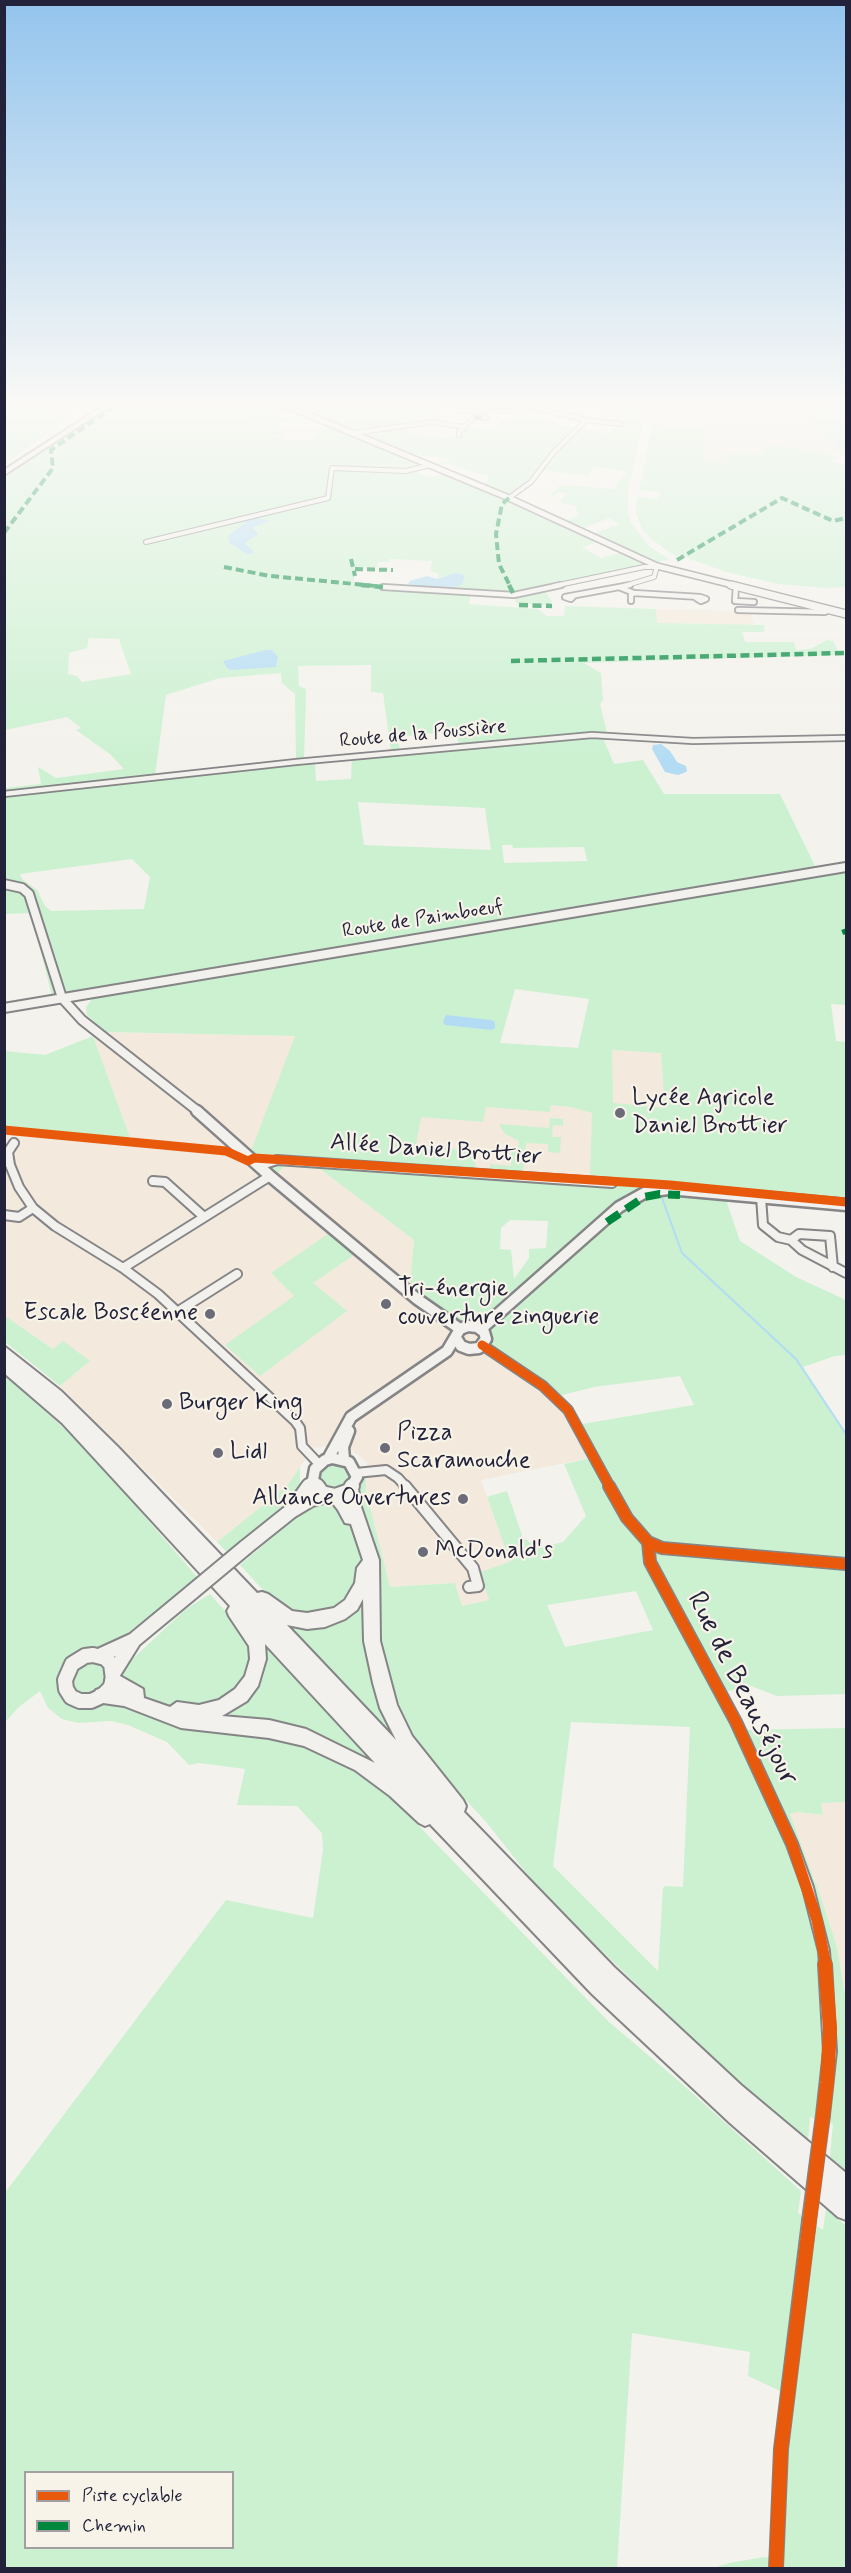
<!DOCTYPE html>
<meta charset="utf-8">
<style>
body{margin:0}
#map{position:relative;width:851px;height:2573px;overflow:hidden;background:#f4f2ec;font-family:Mynerve,sans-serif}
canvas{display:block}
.frame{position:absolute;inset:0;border:6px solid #22223b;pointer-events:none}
.legend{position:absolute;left:24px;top:2471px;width:210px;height:78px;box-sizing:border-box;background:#f7f3e8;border:2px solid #a29fa3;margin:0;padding:8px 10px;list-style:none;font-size:18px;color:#22223b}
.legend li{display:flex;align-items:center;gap:12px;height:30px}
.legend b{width:30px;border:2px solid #a29fa3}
</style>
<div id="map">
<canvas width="851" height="2573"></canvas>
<div class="frame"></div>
<ul class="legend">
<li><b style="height:8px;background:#e8590c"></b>Piste cyclable</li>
<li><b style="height:8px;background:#00873e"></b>Chemin</li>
</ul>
</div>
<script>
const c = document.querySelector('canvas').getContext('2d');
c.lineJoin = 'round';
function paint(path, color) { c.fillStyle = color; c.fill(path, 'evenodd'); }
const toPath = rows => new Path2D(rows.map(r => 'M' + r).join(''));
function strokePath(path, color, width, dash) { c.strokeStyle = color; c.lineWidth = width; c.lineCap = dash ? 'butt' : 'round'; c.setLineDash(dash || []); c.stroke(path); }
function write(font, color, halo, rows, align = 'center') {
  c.font = font + ' Mynerve,sans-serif'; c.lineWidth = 4.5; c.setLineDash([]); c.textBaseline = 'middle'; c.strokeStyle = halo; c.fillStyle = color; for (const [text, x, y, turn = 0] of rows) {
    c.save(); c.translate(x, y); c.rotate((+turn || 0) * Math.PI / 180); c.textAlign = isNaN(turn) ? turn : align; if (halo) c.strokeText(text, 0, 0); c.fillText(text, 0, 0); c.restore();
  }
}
const built = toPath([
 [645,404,811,404,814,426,830,433,814,437,834,440,835,450,846,453,846,458,821,451,765,446,764,454,727,453,727,463,705,462,705,428,640,424],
 [656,609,751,611,754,625,657,623],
 [105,1032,296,1036,284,1166,320,1169,414,1240,460,1322,472,1321,489,1331,522,1367,562,1395,578,1416,600,1456,481,1480,510,1562,489,1600,462,1606,455,1583,390,1587,366,1490,367,1462,352,1450,329,1446,313,1448,287,1486,217,1542,60,1386,90,1361,53,1349,5,1316,5,1134,222,1154,222,1146,130,1139,93,1036],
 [402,1038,846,1063,846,1200,618,1178,387,1164],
 [846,1802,846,2001,837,1947,821,1898,790,1814,797,1812,822,1815,820,1803]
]);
const green = toPath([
 [5,404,54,404,47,413,74,415,5,464],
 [116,404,453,404,436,410,442,413,397,424,409,433,455,439,454,436,462,436,465,427,494,429,502,420,512,421,517,414,549,418,549,421,554,421,553,424,608,433,632,414,600,413,600,407,645,404,640,424,643,424,628,491,628,513,631,523,650,547,669,559,656,563,593,534,619,524,609,518,581,529,565,522,580,514,576,511,577,506,558,502,568,494,560,492,553,496,550,494,561,485,614,489,627,472,595,467,587,476,541,470,532,482,514,498,486,486,488,474,483,475,449,464,433,465,452,460,417,455,409,458,424,464,411,469,424,476,434,477,450,472,599,542,582,547,601,558,624,552,650,564,542,587,552,601,550,605,516,603,515,598,509,596,471,594,469,604,538,609,547,616,564,616,565,606,656,609,657,623,765,625,764,632,742,632,745,642,794,642,796,650,810,649,827,640,833,641,840,655,584,663,601,673,603,700,600,704,608,737,603,738,614,764,643,760,664,794,780,794,816,868,846,864,846,1005,831,1004,836,1041,845,1042,846,1046,846,1200,722,1188,740,1241,796,1277,846,1300,846,1355,835,1356,803,1367,846,1433,846,1694,777,1696,751,1686,719,1693,736,1730,846,1728,846,1802,821,1803,823,1815,797,1812,790,1814,821,1898,837,1947,846,2001,846,2171,830,2157,833,2124,810,2117,808,2143,693,2039,543,1894,487,1823,410,1739,401,1746,285,1623,276,1604,240,1565,302,1512,318,1503,331,1505,347,1498,356,1490,362,1478,366,1477,366,1490,390,1587,455,1583,462,1606,489,1600,480,1572,510,1562,487,1497,507,1491,523,1538,540,1548,563,1542,586,1516,564,1464,600,1456,582,1424,694,1405,680,1376,594,1387,562,1395,492,1346,488,1331,472,1321,460,1322,448,1317,431,1305,410,1286,414,1240,320,1169,284,1166,277,1174,251,1151,295,1036,105,1032,87,1015,86,1007,92,999,87,990,52,996,31,913,5,914,5,788,41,784,38,767,56,778,124,769,110,754,76,730,81,728,67,717,5,730,5,476],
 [288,408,334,425,317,428,316,439,287,440,270,436,283,435,280,423,252,424,318,420,311,417,272,416,269,410],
 [390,559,432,561,430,571,439,574,438,579,446,575,434,588,410,586,407,590,354,584,354,568,377,567,378,562,389,562],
 [89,638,119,639,131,674,82,682,77,676,68,674,69,653,87,648],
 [371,665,371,692,383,693,391,751,352,755,351,779,316,781,315,764,266,769,265,764,155,775,166,695,220,678,281,673,282,683,295,694,296,760,304,759,306,693,306,689,299,686,298,666],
 [456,731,459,745,400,750,397,737],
 [358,802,485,808,491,850,364,845],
 [502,845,512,845,513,848,584,847,587,861,504,863],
 [132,859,150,877,144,909,51,911,45,906,37,890,23,880,20,874],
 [515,989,589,999,578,1048,500,1043],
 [612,1050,661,1053,665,1108,613,1103],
 [551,1105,571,1107,592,1113,590,1177,475,1169,477,1151,416,1145,421,1117,483,1122,486,1107,550,1112],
 [510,1220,548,1221,546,1248,529,1249,529,1258,514,1279,511,1250,500,1249,501,1228],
 [636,1591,653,1630,565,1647,547,1605],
 [571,1722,690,1727,683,1887,665,1886,663,1888,658,1971,553,1866],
 [811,404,846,404,846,453,835,451,834,440,813,437,829,433,814,426],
 [652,425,705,428,705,462,727,463,727,453,764,454,765,445,821,451,835,455,832,462,846,465,846,587,825,588,778,584,726,572,679,555,676,557,651,539,641,527,636,513,637,497,658,499,660,492,639,490],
 [93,1036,130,1138,222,1146,223,1154,5,1134,5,1051,45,1055],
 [550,1118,563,1119,563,1126,553,1125,552,1137,561,1137,560,1153,548,1152,548,1144,526,1143,523,1171,490,1168,490,1164,511,1166,512,1148,518,1148,519,1141,505,1134,499,1124,549,1128],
 [328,1234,354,1255,313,1283,347,1311,260,1376,225,1345,294,1296,271,1273],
 [5,1316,53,1349,63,1341,90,1361,60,1386,5,1342],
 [5,1375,85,1447,198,1578,124,1636,110,1643,126,1665,186,1609,210,1594,242,1630,262,1639,346,1734,383,1770,387,1793,608,2021,681,2083,801,2191,798,2213,823,2230,826,2209,846,2226,846,2568,714,2568,729,2563,764,2557,781,2560,783,2480,793,2397,748,2376,750,2352,632,2333,617,2568,5,2568,4,2194,226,1900,313,1918,323,1850,322,1833,297,1806,237,1805,245,1769,199,1763,189,1765,167,1742,128,1725,111,1721,78,1723,62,1719,48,1708,40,1691,19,1707,5,1722],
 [26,2472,232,2472,232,2548,26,2548],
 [330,1462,346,1465,351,1474,345,1487,330,1490,318,1482,318,1472],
 [300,1467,300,1486,293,1497,228,1553,217,1542,287,1486]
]);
const water = toPath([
 [257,518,269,521,252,528,258,533,257,535,245,543,255,553,247,554,228,542,230,540,227,537,247,521],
 [455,573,465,575,463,583,459,586,434,588,408,584,410,581,427,576,437,579],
 [266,650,272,650,278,657,276,667,231,670,227,668,223,661],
 [661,744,670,751,677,762,686,766,687,771,684,773,678,775,665,772,652,749,653,745],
 [446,1015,491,1020,495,1022,495,1028,492,1030,445,1025,443,1022]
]);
const stream = toPath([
 [662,1198,682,1253,796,1359,846,1434]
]);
const streetFar4 = toPath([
 [547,410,581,404],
 [460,411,479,412],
 [474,417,487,418],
 [586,420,621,424],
 [353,433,433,422,464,427],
 [459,435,459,432,479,412,494,406,524,406,586,420,553,453,531,482,509,498],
 [146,542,328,498,332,468,406,471,430,465],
 [554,586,644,567,655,567],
 [624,586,654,577,657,566]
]);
const streetFar3 = toPath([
 [736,586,735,601,754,602],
 [383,587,514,595,561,585],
 [621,588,634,593,700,597,706,599,701,601,696,598],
 [574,596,571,599,565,597,630,585],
 [631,601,631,595,634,593],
 [738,610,825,612,829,610],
 [4,794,296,762,592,735,693,741,846,738]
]);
const streetFar2 = toPath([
 [14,1143,8,1152,10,1165,19,1187,33,1208,55,1226,123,1268,158,1294,295,1421,300,1428,302,1446,319,1464],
 [259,1166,277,1160,612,1183],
 [153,1181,165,1182,204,1217],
 [761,1197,763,1225,778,1237,791,1240,802,1250,846,1273],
 [4,1215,19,1217,33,1208],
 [791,1240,799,1234,830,1236,833,1267],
 [123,1268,270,1176],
 [177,1312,237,1274],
 [482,1345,543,1386,568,1410,610,1487],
 [356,1473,386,1470,398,1478,406,1487]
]);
const streetFar1 = toPath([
 [405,1486,473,1568,478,1586,469,1587],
 [609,1486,627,1518,648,1542,662,1548,846,1564],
 [648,1542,650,1562,736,1722,792,1844,808,1888,824,1951,825,1965]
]);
const street = toPath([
 [823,2115,830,2051,825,1964],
 [776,2568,781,2449,809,2221]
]);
const secondaryFar4 = toPath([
 [282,404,509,498,657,566,737,586]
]);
const secondaryFar3 = toPath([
 [731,585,846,614]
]);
const secondaryFar2 = toPath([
 [4,884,22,888,29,894,62,998,82,1020,199,1112],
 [4,1008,846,867]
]);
const secondaryFar1 = toPath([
 [197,1111,270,1176,417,1299,460,1329],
 [481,1329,619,1207,646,1192,668,1189,846,1205],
 [328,1459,351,1417,447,1351,460,1329,468,1326,477,1327,484,1332,486,1339,479,1348,469,1349,461,1346,456,1338],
 [344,1459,343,1447,349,1431],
 [308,1487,313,1480],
 [318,1487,313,1480,315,1469,325,1460,332,1458,349,1462,357,1477,351,1487]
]);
const secondary = toPath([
 [317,1486,322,1493,335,1496,349,1491,352,1486],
 [294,1507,309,1486],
 [246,1547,291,1511,311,1499,327,1495],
 [93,1655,105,1658,111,1664,113,1680,110,1688,102,1696,91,1701,80,1701,71,1697,66,1689,65,1680,72,1664,85,1656,93,1655],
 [99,1656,134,1640,192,1592],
 [114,1672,134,1640]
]);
const highway = toPath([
 [106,404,113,404,4,475,4,470,106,404],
 [4,1346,61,1391,118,1447,257,1593,262,1592,268,1594,292,1611,307,1613,334,1608,345,1600,355,1583,357,1568,363,1560,351,1524,345,1523,338,1510,327,1496,330,1491,335,1489,345,1496,347,1482,352,1480,357,1482,361,1507,379,1560,380,1641,397,1705,412,1736,463,1800,466,1806,464,1812,614,1967,741,2085,846,2173,846,2220,838,2217,730,2123,592,1994,430,1824,425,1826,419,1823,390,1796,355,1770,304,1746,269,1738,181,1728,124,1706,96,1702,93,1696,96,1690,102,1688,112,1689,107,1686,105,1680,107,1674,113,1672,143,1689,144,1698,170,1707,177,1702,199,1705,219,1700,235,1689,245,1676,250,1659,249,1646,229,1616,227,1611,230,1606,62,1423,4,1373,4,1346],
 [363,1599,364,1641,373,1683,380,1708,396,1740,287,1625,307,1629,325,1627,345,1619,357,1610,363,1599],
 [265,1644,375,1763,306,1729,269,1720,222,1716,247,1701,258,1686,266,1659,265,1644]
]);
const streetBridge = toPath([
 [809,2221,823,2115]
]);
const secondaryBridge = toPath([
 [192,1592,246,1547]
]);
const quietFar3 = toPath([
 [474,417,487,418],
 [509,498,502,504,496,534,499,564,510,586],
 [4,533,53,468,51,450,118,404],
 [351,559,355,576],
 [677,560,782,498,833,521,846,518],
 [224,567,270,576,376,586],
 [355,569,393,570]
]);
const quietFar2 = toPath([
 [361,585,383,587],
 [509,585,514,595],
 [519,605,552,606],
 [511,661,846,653]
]);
const quietFar1 = toPath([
 [844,929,846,934]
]);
const quiet = toPath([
 [607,1222,644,1197,660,1194,680,1195]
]);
const cyclewayFar2 = toPath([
 [4,1130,226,1151,248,1161,254,1158,670,1185,846,1202],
 [482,1345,543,1386,568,1410,610,1487]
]);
const cyclewayFar1 = toPath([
 [609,1486,627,1518,648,1542,662,1548,846,1564],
 [648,1542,650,1562,736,1722,792,1844,817,1920,826,1965]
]);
const cycleway = toPath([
 [776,2568,781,2449,827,2083,830,2029,825,1964]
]);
const markers = [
 [620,1113,6,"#6c6b79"],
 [386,1304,6,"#6c6b79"],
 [210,1314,6,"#6c6b79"],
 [167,1404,6,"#6c6b79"],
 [385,1448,6,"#6c6b79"],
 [218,1453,6,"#6c6b79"],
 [463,1499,6,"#6c6b79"],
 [423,1552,6,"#6c6b79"]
];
const farStreetnames = [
 ["Route de la Poussière",423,735,-5],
 ["Route de Paimboeuf",423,920,-9]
];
const poiNames = [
 ["Lycée Agricole",632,1099],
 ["Daniel Brottier",632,1127],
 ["Tri-énergie",398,1290],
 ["couverture zinguerie",398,1318],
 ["Escale Boscéenne",198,1314,"right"],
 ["Burger King",179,1404],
 ["Pizza",397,1434],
 ["Scaramouche",397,1462],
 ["Lidl",230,1453],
 ["Alliance Ouvertures",451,1499,"right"],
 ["McDonald's",435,1552]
];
const streetNames = [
 ["Allée Daniel Brottier",436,1151,4]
];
const nearStreetnames = [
 ["Rue de Beauséjour",741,1689,63]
];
paint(built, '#f3eadd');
paint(green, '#cbf1d1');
paint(water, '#b3dcf4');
strokePath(stream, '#b3dcf4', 2);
strokePath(streetFar4, '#858486', 6);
strokePath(streetFar3, '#858486', 8);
strokePath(streetFar2, '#858486', 12);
strokePath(streetFar1, '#858486', 14);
strokePath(street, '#858486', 16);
strokePath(secondaryFar4, '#858486', 8);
strokePath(secondaryFar3, '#858486', 10);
strokePath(secondaryFar2, '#858486', 12);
strokePath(secondaryFar1, '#858486', 15);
strokePath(secondary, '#858486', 18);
strokePath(highway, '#858486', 4);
strokePath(streetFar4, '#f2f1ed', 4);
strokePath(streetFar3, '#f2f1ed', 4.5);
strokePath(streetFar2, '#f2f1ed', 8);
strokePath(streetFar1, '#f2f1ed', 10);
strokePath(street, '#f2f1ed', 12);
strokePath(secondaryFar4, '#f2f1ed', 5);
strokePath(secondaryFar3, '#f2f1ed', 7);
strokePath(secondaryFar2, '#f2f1ed', 8);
strokePath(secondaryFar1, '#f2f1ed', 10);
strokePath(secondary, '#f2f1ed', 14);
paint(highway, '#f2f1ed');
strokePath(streetBridge, '#858486', 16, []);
strokePath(secondaryBridge, '#858486', 18, []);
strokePath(streetBridge, '#f2f1ed', 12);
strokePath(secondaryBridge, '#f2f1ed', 14);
strokePath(quietFar3, '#00873e', 4, [8, 4]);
strokePath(quietFar2, '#00873e', 4.5, [9, 4.5]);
strokePath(quietFar1, '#00873e', 6, [12, 6]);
strokePath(quiet, '#00873e', 8, [15, 8]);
strokePath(cyclewayFar2, '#e8590c', 9);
strokePath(cyclewayFar1, '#e8590c', 11);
strokePath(cycleway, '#e8590c', 14);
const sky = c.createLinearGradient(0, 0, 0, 764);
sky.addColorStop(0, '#93c4ed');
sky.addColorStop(0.53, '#faf9f6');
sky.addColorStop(1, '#faf9f600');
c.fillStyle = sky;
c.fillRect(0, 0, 851, 764);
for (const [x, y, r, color] of markers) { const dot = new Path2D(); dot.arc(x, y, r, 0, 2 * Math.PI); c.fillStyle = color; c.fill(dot); strokePath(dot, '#f7f3e8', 2); }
write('20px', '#22223b', '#f7f3e8', farStreetnames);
write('24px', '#22223b', '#f7f3e8', poiNames, 'left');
write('24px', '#22223b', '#f7f3e8', streetNames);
write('28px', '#22223b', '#f7f3e8', nearStreetnames);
</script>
